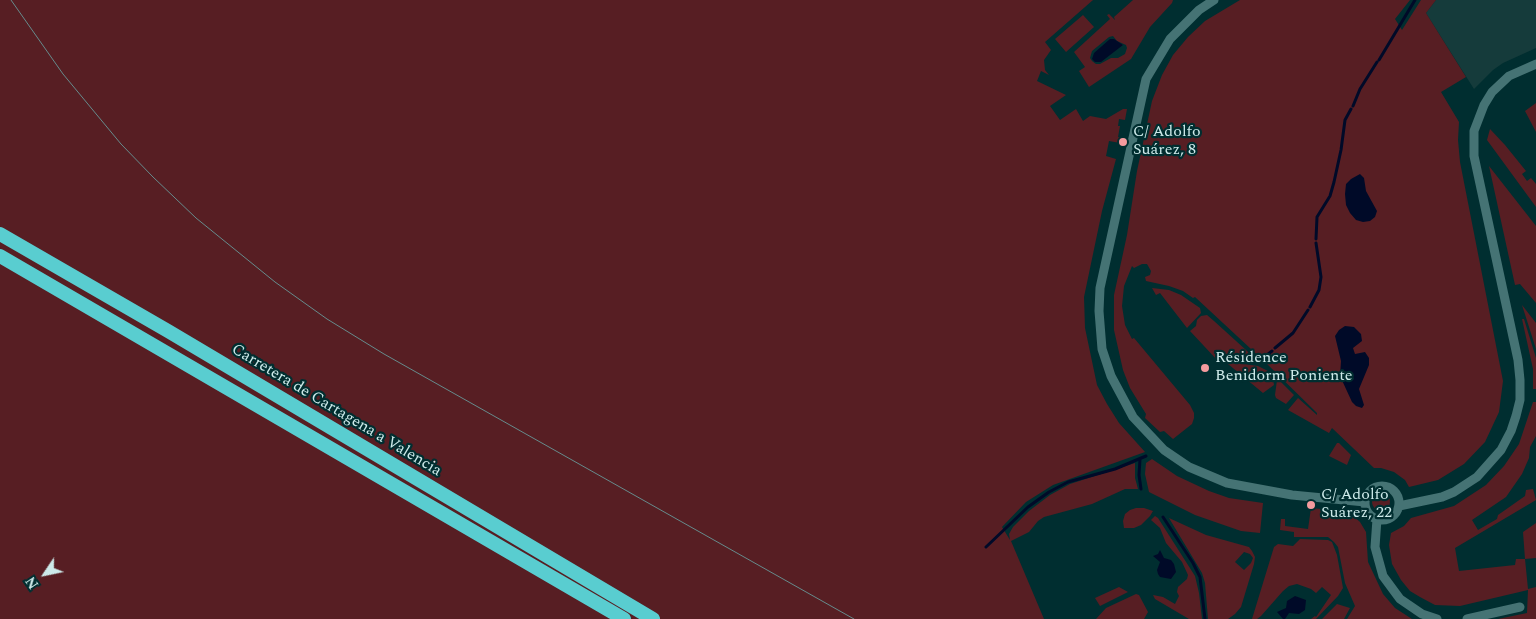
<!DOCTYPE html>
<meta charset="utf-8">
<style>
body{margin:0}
#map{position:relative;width:1536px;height:619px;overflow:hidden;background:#002e30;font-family:Spectral,serif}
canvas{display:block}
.north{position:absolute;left:20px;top:549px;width:50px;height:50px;-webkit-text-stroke:4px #002e30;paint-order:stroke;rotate:236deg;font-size:14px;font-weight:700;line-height:20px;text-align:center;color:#cdeaea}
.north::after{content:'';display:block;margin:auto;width:18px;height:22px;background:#cdeaea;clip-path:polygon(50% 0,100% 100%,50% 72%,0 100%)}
</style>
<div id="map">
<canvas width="1536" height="619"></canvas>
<div class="north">N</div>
</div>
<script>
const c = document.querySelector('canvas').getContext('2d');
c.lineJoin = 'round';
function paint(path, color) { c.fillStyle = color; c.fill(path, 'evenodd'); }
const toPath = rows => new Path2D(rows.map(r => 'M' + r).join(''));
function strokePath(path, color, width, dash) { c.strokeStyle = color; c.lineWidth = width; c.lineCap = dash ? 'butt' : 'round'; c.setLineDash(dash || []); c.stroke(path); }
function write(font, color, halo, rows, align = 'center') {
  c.font = font + ' Spectral,serif'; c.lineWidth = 4.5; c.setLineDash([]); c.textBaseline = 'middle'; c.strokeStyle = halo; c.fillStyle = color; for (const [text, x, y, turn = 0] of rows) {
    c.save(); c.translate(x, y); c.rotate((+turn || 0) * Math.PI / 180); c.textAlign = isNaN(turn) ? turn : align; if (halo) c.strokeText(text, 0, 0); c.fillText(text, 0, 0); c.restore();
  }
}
const built = toPath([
 [1436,0,1536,0,1536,48,1503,63,1493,70,1474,89,1426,13]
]);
const green = toPath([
 [0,0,1093,0,1045,42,1051,50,1044,60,1045,70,1049,75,1041,71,1037,81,1066,95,1050,106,1060,120,1076,109,1083,121,1090,116,1106,119,1123,109,1127,109,1125,120,1119,119,1118,126,1120,126,1118,137,1122,138,1120,143,1109,141,1106,156,1116,159,1102,211,1084,297,1085,328,1097,385,1107,404,1119,423,1145,452,1053,485,1026,502,1002,527,1010,540,1009,534,1013,527,1029,511,1050,495,1070,484,1135,463,1135,478,1138,489,1125,489,1092,504,1044,517,1038,521,1029,532,1011,541,1044,619,0,619],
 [1133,0,1173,0,1172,3,1150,27,1131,59,1089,87,1079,71,1085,67,1074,52,1110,19,1107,15,1109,14,1115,20,1114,17],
 [1113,36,1117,41,1126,45,1127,48,1125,54,1118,58,1111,58,1100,64,1096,64,1092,61,1090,58,1092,51,1109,37],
 [1240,0,1410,0,1395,19,1402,30,1421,0,1436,0,1426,13,1466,77,1441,92,1459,122,1458,140,1460,162,1503,381,1499,412,1485,442,1464,464,1438,480,1409,487,1405,480,1394,472,1381,468,1374,468,1332,428,1329,433,1288,410,1298,398,1317,415,1317,413,1265,362,1195,297,1193,298,1183,291,1169,286,1146,281,1145,277,1150,275,1151,271,1147,264,1142,264,1134,268,1132,266,1124,286,1122,306,1125,325,1132,339,1134,338,1190,405,1194,413,1194,418,1192,424,1173,439,1164,431,1160,432,1145,418,1146,414,1130,388,1123,370,1114,330,1114,295,1127,235,1137,171,1152,101,1162,75,1173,55,1188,37,1205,21],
 [1083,15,1094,27,1066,52,1055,39],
 [1536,103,1536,132,1525,111],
 [1490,129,1505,145,1526,171,1522,174,1527,181,1531,178,1536,184,1536,207,1487,140],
 [1489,166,1536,226,1536,303,1520,284,1515,285],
 [1152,288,1169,290,1181,295,1200,308,1201,313,1187,328,1160,293,1156,295],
 [1522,305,1536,323,1536,349],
 [1207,315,1214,321,1257,360,1223,357,1218,361,1190,331,1196,326,1197,320,1201,316],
 [1522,319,1524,319,1536,358,1536,389,1533,389,1533,369],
 [1236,363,1258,366,1268,371,1273,378,1274,385,1263,393,1228,364],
 [1277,380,1279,380,1294,395,1286,404,1276,398,1275,395],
 [1533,402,1536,402,1536,436,1530,447,1529,458,1522,474,1506,497,1472,520,1478,530,1497,519,1498,515,1525,496,1526,490,1533,489,1536,500,1455,548,1459,571,1515,565,1516,559,1525,559,1523,532,1536,523,1536,558,1525,559,1528,589,1536,587,1536,619,1498,619,1527,613,1528,590,1460,606,1435,605,1420,597,1410,591,1401,580,1392,564,1389,545,1391,533,1404,526,1411,518,1454,506,1486,485,1504,466,1519,444],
 [1337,443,1339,443,1351,455,1347,465,1329,456],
 [1152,459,1177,476,1209,491,1229,498,1263,503,1260,533,1241,531,1195,515,1149,492,1145,474,1146,463],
 '1372 502a9 9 0 1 1 18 0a9 9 0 1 1-18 0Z',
 [1136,508,1144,508,1153,511,1150,516,1141,525,1134,528,1124,528,1123,521,1125,514,1130,510],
 [1311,508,1340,511,1351,514,1360,522,1366,532,1368,562,1383,594,1395,608,1412,619,1347,619,1355,606,1345,583,1338,547,1334,542,1328,537,1294,537,1294,532,1280,530,1281,519,1285,519,1285,526,1308,529],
 [1155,516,1158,518,1195,576,1199,593,1202,619,1189,619,1155,599,1153,595,1163,597,1175,604,1179,596,1177,592,1178,587,1187,579,1188,575,1182,562,1166,543,1160,528,1151,520],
 [1169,518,1206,535,1249,547,1252,551,1255,557,1254,564,1241,607,1235,614,1228,619,1208,619,1205,583,1202,573],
 [1244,552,1250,554,1253,558,1251,563,1244,570,1235,562],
 [1300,539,1328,540,1332,542,1337,555,1343,588,1338,596,1316,619,1311,619,1315,616,1316,617,1331,595,1322,587,1316,593,1311,589,1297,584,1289,586,1283,591,1261,616,1257,619,1252,619,1274,547,1278,544,1293,546],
 [1119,587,1128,592,1100,606,1095,598],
 [1136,594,1139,595,1148,612,1144,619,1096,619,1106,608],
 [1337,604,1350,608,1344,619,1322,619]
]);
const water = toPath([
 [1110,39,1114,39,1123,45,1101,62,1095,62,1092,59,1094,53],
 [1360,174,1364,178,1366,191,1377,211,1375,217,1370,221,1363,222,1356,220,1350,213,1346,205,1345,194,1346,184,1351,179],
 [1345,326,1354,327,1361,334,1362,341,1353,348,1355,354,1365,352,1369,358,1369,365,1359,389,1364,405,1362,408,1356,406,1352,402,1340,376,1341,361,1335,336,1339,330],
 [1160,550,1164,558,1171,560,1174,564,1176,572,1171,579,1160,577,1158,574,1157,570,1160,562,1153,556,1158,554],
 [1295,596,1306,600,1305,610,1299,614,1289,613,1285,619,1283,619,1277,612,1286,608,1287,601]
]);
const stream = toPath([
 [1379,60,1415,0],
 [1353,106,1360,89,1377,62],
 [1316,239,1317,217,1330,196,1334,182,1341,150,1345,120,1351,109],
 [1310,307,1319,290,1321,277,1316,243],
 [1275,348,1293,333,1308,310],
 [1262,359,1272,351],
 [1140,459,1139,475,1141,489],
 [1163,517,1193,563,1200,577,1205,619],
 [986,547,1028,507,1049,492,1068,482,1115,469,1146,456]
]);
const minor = toPath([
 [1214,0,1199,10,1170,39,1146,79,1100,288,1099,311,1102,349,1111,376,1133,417,1164,450,1189,467,1227,483,1292,495,1365,502],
 '1365 503a17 17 0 1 1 34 0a17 17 0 1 1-34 0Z',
 [1399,506,1442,497,1454,492,1477,477,1501,450,1511,431,1516,416,1520,400,1520,380,1518,360,1474,156,1474,131,1484,105,1492,92,1509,76,1536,64],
 [1377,519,1375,547,1383,576,1400,599,1422,614,1437,619],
 [1467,619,1520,607]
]);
const trunk = toPath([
 [0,234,168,331,653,619],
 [0,256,624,619]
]);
const tram = toPath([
 [11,0,63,74,121,144,153,177,196,218,275,282,327,319,384,354,854,619]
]);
const markers = [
 [1123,142,5,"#f59b9e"],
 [1205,368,5,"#f59b9e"],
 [1311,505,5,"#f59b9e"]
];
const poiNames = [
 ["C/ Adolfo",1133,133],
 ["Suárez, 8",1133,151],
 ["Résidence",1215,359],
 ["Benidorm Poniente",1215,377],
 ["C/ Adolfo",1321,496],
 ["Suárez, 22",1321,514]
];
const streetNames = [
 ["Carretera de Cartagena a Valencia",336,411,31]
];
paint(built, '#153b3b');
paint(green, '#571e23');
paint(water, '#000a28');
strokePath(stream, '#000a28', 3);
strokePath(minor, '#457374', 9);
strokePath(trunk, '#59cdd0', 14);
strokePath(tram, '#668b8c', 1);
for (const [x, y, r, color] of markers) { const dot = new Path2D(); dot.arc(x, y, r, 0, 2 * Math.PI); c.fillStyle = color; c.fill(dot); strokePath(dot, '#002e30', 2); }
write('16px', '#cdeaea', '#002e30', poiNames, 'left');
write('16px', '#cdeaea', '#002e30', streetNames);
</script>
